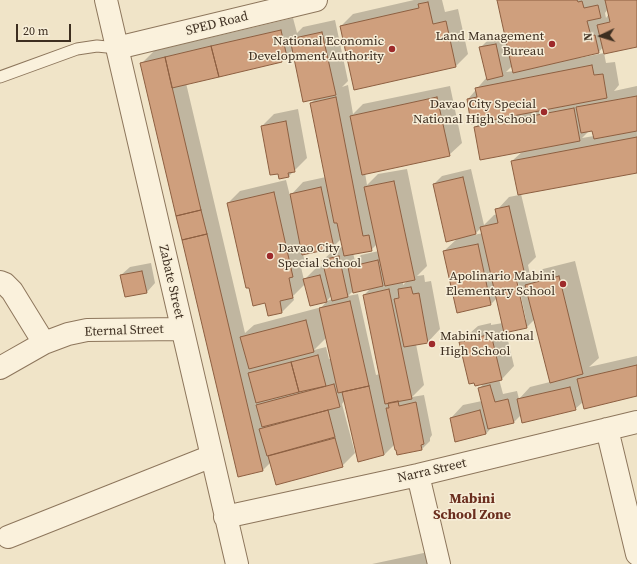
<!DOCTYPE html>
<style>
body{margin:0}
#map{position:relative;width:637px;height:564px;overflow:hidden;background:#f0e4c8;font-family:"Source Serif 4",serif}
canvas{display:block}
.north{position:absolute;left:581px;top:16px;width:40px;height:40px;-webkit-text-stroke:3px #f7eed8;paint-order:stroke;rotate:266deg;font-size:11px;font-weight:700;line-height:16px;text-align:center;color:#3d2e20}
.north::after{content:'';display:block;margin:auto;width:14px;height:18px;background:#3d2e20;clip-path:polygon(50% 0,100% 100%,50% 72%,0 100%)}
.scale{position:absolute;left:16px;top:24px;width:55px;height:18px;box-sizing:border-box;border:2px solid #3d2e20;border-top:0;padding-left:5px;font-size:12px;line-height:14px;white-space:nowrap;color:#3d2e20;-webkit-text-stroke:3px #f7eed8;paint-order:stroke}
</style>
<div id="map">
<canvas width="637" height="564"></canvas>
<div class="north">N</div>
<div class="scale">20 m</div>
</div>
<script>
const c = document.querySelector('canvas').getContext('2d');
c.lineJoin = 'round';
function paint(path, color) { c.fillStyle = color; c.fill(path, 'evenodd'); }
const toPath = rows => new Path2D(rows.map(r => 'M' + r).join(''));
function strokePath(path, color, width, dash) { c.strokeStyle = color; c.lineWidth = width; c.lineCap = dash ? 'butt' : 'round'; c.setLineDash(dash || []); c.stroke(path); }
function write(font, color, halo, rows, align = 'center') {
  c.font = font + ' "Source Serif 4",serif'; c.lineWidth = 3; c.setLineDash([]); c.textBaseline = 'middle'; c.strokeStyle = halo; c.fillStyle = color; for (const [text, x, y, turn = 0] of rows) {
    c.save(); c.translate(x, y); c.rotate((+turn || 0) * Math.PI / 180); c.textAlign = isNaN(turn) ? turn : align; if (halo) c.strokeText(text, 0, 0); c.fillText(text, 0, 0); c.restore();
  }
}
const shadow = toPath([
 [414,0,442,0,445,12,458,9,468,54,456,66,341,26,353,14],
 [498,0,637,0,637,46,603,47,599,52,579,56,579,58,604,53,606,63,615,62,619,85,614,91,637,86,637,172,521,194,536,257,528,265,531,280,543,269,575,261,599,358,589,367,637,356,637,395,583,402,575,409,522,414,514,422,492,427,486,434,451,418,463,405,482,401,479,388,485,383,460,342,478,326,491,323,491,325,503,323,497,298,491,304,444,251,458,238,434,184,442,176,471,169,484,225,494,215,498,214,497,210,509,197,519,195,512,161,523,151,475,128,481,121,468,99,487,77,480,48,489,39,506,35],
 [608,9,609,14,606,18,605,13],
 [513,65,514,71,506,72],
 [590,130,593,130,594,136,582,138],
 [481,228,483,233,474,235],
 [513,268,515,268,526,320,524,320],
 [535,319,550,382,530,387,519,399,517,391,503,394,499,379,502,379,514,366,506,332,527,327],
 [293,18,297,33,303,27,335,20,348,81,342,87,348,85,353,114,363,104,450,86,462,143,449,155,365,173,367,185,378,174,407,169,427,266,417,276,424,275,425,282,431,281,440,329,428,342,416,344,424,385,412,397,424,395,432,435,430,438,430,441,422,449,395,444,384,455,345,400,342,404,355,453,342,466,271,462,262,471,141,64,154,51],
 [293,50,316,98,311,103,326,177,303,182,290,196,286,180,240,191,228,203,266,302,282,312,294,300,293,296,305,284,310,305,328,300,319,310,318,308,254,325,245,333,186,83,281,61],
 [341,239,343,246,336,248,323,260,324,265,317,267,304,280,301,267,305,263,303,254,333,247],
 [377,244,379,251,361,255,355,261,353,253,371,250],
 [408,280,403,285,403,281],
 [371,288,364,295,380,374,376,375,358,294,348,296,354,290],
 [331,296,332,299,327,301],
 [326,338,331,359,329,359,326,347,314,350],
 [298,109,307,158,289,176,279,173,262,126,274,114],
 [151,263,155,283,147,292,126,296,121,275,130,267],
 [433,551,436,564,372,564]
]);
const building = toPath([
 [497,0,577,0,578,2,582,1,584,8,598,5,601,18,587,21,591,36,595,35,599,53,513,73,497,0],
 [605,0,637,0,637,47,604,54,597,25,610,22,605,0],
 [428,2,433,24,446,21,456,67,354,90,340,26,419,8,418,4,428,2],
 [281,30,287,57,281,59,282,62,219,77,211,46,281,30],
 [322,32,336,95,303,102,290,39,322,32],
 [496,44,503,76,487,80,479,47,496,44],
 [211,46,219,77,172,88,165,57,211,46],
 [165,57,201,210,176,216,140,63,165,57],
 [592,65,594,75,603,74,607,98,471,124,467,99,477,97,475,88,592,65],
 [637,96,637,131,594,139,592,131,581,133,576,107,637,96],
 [336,97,363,236,369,235,372,251,344,256,337,223,334,223,310,103,336,97],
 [437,97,450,156,362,175,350,116,437,97],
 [574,108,580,141,480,160,474,127,574,108],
 [286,121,295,172,288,173,289,177,279,179,278,174,270,175,261,126,286,121],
 [637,137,637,173,518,195,511,161,637,137],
 [463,177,476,234,446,242,433,184,463,177],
 [394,181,415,280,385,286,364,187,394,181],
 [321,187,334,248,302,255,290,194,321,187],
 [274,192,293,277,289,278,293,298,280,301,282,313,268,316,265,303,253,306,249,288,246,288,227,203,274,192],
 [509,206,524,271,515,273,527,328,504,333,480,227,498,223,495,209,509,206],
 [201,210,207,234,182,240,176,216,201,210],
 [207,234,263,471,238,477,182,240,207,234],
 [478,244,491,305,457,313,443,251,478,244],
 [339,256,348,297,332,301,322,260,339,256],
 [378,260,383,286,353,293,348,267,378,260],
 [142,271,147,293,125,297,120,275,142,271],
 [320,275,327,302,310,306,303,279,320,275],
 [559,276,583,374,550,383,525,285,559,276],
 [411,287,413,294,419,293,428,343,404,347,394,299,399,298,398,289,411,287],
 [389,289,412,399,385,404,363,295,389,289],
 [350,301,369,386,338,393,319,308,350,301],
 [306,320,314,352,249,369,240,337,306,320],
 [491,334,502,380,475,386,474,383,469,384,459,342,465,341,464,338,479,335,479,337,491,334],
 [318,355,326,386,299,392,291,362,318,355],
 [291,362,299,392,256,403,248,373,291,362],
 [637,365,637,396,584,409,577,379,637,365],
 [334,384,340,407,262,427,256,405,334,384],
 [490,385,495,402,508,399,514,423,488,429,478,388,490,385],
 [369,386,384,455,358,462,342,392,369,386],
 [570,387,576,410,522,423,517,399,570,387],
 [398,401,399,406,416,402,424,444,421,445,422,450,397,455,396,450,395,450,386,408,389,408,388,403,398,401],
 [328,410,335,437,267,456,259,429,328,410],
 [480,410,486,434,455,442,450,418,480,410],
 [335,438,343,467,276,485,268,456,335,438]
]);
const lane = toPath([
 [0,77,77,49,97,46,117,48]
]);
const street = toPath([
 [106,0,237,564],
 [117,48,316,0],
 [0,282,5,284,12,291,44,343],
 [0,368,44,343,68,334,87,330,182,329],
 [607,429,637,554],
 [418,475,439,564],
 [225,517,418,475,637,422],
 [8,537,212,456]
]);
const markers = [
 [552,44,4,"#9e2a2b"],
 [392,49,4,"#9e2a2b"],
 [544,112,4,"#9e2a2b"],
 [270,256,4,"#9e2a2b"],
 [563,284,4,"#9e2a2b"],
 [432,344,4,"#9e2a2b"]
];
const streetNames = [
 ["SPED Road",217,24,-14],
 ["Zabate Street",171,282,77],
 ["Eternal Street",124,331,-2],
 ["Narra Street",432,471,-13]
];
const poiNames = [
 ["Land Management",544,37],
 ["Bureau",544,52],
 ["National Economic",384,42],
 ["Development Authority",384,57],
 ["Davao City Special",536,105],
 ["National High School",536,120],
 ["Davao City",278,249,"left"],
 ["Special School",278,264,"left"],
 ["Apolinario Mabini",555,277],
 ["Elementary School",555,292],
 ["Mabini National",440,337,"left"],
 ["High School",440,352,"left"]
];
const neighbourhoodNames = [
 ["Mabini",472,499],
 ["School Zone",472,515]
];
paint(shadow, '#0003');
paint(building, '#cf9f7d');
strokePath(building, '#8d5f41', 1);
strokePath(lane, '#8d765c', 13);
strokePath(street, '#8d765c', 24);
strokePath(lane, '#faf1dc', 11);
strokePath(street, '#faf1dc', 22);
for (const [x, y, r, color] of markers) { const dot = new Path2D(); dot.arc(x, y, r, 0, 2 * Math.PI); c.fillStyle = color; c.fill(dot); strokePath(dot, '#f7eed8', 1.5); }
write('13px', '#3d2e20', '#f7eed8', streetNames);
write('13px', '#3d2e20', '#f7eed8', poiNames, 'right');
write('bold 14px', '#6b2e1e', '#f7eed8', neighbourhoodNames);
</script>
